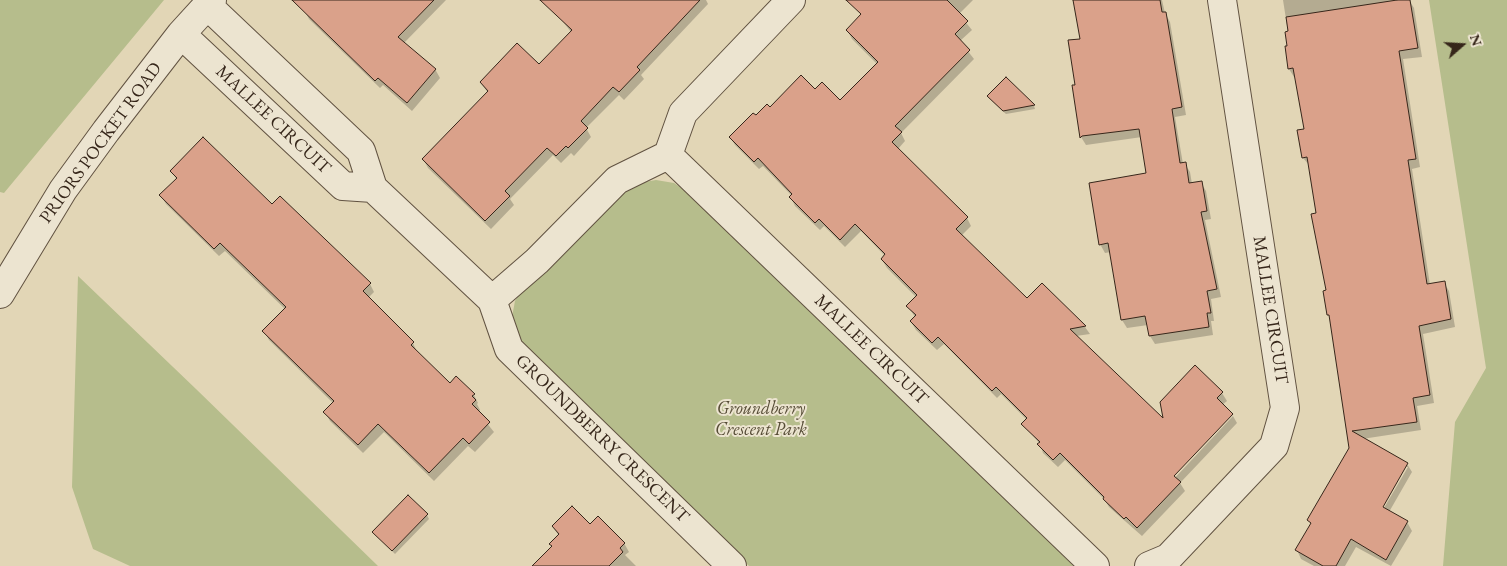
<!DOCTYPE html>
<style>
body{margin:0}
#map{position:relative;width:1507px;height:566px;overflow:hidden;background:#e2d6b6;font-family:"EB Garamond",serif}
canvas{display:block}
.north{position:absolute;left:1437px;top:20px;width:50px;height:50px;-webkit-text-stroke:4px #ece4d0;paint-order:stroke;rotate:71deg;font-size:14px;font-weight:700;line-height:20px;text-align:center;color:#36261a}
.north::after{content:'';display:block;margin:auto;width:18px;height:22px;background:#36261a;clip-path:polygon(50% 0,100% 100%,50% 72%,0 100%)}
</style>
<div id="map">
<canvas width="1507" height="566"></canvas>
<div class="north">N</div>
</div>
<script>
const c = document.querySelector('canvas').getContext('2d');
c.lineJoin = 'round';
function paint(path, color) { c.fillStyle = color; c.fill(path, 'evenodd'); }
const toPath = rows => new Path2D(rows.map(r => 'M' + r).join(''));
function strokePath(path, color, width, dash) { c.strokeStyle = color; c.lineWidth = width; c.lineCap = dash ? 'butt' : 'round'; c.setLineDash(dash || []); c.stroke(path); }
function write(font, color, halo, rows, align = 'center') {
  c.font = font + ' "EB Garamond",serif'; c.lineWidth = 4; c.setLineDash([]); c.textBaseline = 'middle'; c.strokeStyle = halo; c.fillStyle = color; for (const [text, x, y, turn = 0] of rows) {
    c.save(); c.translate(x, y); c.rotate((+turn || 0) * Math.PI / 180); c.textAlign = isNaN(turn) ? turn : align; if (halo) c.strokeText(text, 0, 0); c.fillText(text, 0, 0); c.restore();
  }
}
const green = toPath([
 [0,0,164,0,4,193,0,192],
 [1429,0,1507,0,1507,566,1443,566,1455,422,1486,368],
 [656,180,674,183,686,191,1076,566,749,566,522,346,512,317,515,301,521,291,613,198,639,183],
 [78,276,196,389,378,566,130,566,93,549,72,487]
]);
const shadow = toPath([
 [309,0,446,0,404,43,435,69,440,78,412,111,383,85,380,88,309,19,304,10],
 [571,0,706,0,708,4,641,75,644,79,624,100,619,95,586,128,591,137,574,156,571,153,561,163,553,155,510,199,514,205,491,229,428,168,423,159,488,93,481,83,539,66,571,32,557,14],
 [867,0,973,0,959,14,972,30,960,41,974,59,901,133,905,141,898,149,967,218,971,226,961,236,1027,300,1042,285,1085,327,1090,334,1076,336,1164,422,1222,393,1227,401,1222,405,1232,415,1169,480,1171,482,1233,416,1237,423,1180,483,1185,491,1142,536,1109,507,1104,499,1065,460,1058,467,1043,453,1040,444,1023,424,1027,420,1001,394,997,398,944,344,937,350,916,330,911,322,915,317,908,306,916,297,887,268,882,260,885,256,861,231,845,247,824,226,820,230,795,206,791,198,792,196,763,166,759,169,735,145,730,137,770,109,815,90,840,102,877,64,852,39,847,30,861,16,858,9],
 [1075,0,1162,0,1165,13,1170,22,1186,115,1175,117,1183,164,1185,164,1190,172,1192,184,1201,183,1206,191,1211,219,1205,220,1221,297,1211,299,1214,321,1211,321,1213,335,1155,344,1150,336,1148,325,1127,328,1122,320,1111,252,1105,253,1100,244,1147,174,1142,137,1086,145,1081,137,1073,86,1076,86,1081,40],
 [1283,0,1409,0,1414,8,1422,57,1403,59,1420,167,1412,169,1430,285,1444,283,1449,291,1455,327,1423,334,1434,403,1417,406,1421,430,1362,439,1407,464,1412,472,1389,512,1407,522,1412,531,1391,566,1356,547,1345,566,1314,566,1301,559,1297,550,1311,525,1309,520,1350,448,1331,320,1328,314,1327,291,1310,166,1303,158,1299,131,1305,130,1296,77,1294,77,1289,69,1288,32],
 [1405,467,1408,467,1381,513,1379,512],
 [1006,79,1034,106,1035,109,1006,114,991,100,989,96],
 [172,172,272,206,370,284,374,292,368,298,413,343,417,352,450,384,474,395,478,403,477,404,480,410,478,412,494,432,475,452,468,446,434,481,384,432,363,453,330,421,325,412,333,403,269,340,264,331,285,309,225,251,219,256,166,204,161,196,177,180],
 [427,515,429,519,395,554,374,533],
 [590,526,624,543,629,552,625,555,636,566,534,566,553,547,559,536,553,527]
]);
const building = toPath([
 [292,0,434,0,398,37,436,69,407,103,378,78,375,81,292,0],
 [540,0,700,0,637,67,640,70,619,92,613,87,581,121,588,128,568,148,566,146,556,156,547,148,505,191,510,196,485,221,422,159,488,91,480,82,517,43,539,64,572,30,540,0],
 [846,0,947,0,968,21,955,34,970,50,895,126,902,132,892,142,968,217,956,229,1027,298,1042,283,1086,326,1070,329,1163,418,1160,402,1195,365,1223,392,1217,398,1233,414,1174,476,1181,482,1137,528,1126,517,1124,519,1103,499,1104,497,1060,453,1053,460,1037,444,1040,442,1021,424,1027,418,996,387,992,391,938,337,932,343,910,321,916,315,906,306,917,295,881,259,885,254,855,224,840,240,819,219,815,223,789,197,792,194,758,158,754,162,729,137,753,113,756,115,767,104,770,107,801,75,815,89,822,82,840,100,878,62,846,30,861,14,846,0],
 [1073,0,1160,0,1162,12,1166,12,1182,107,1172,109,1180,163,1186,162,1189,183,1202,181,1207,211,1201,212,1217,289,1207,291,1211,313,1207,313,1209,327,1149,336,1145,316,1121,320,1108,243,1099,245,1089,183,1146,173,1139,129,1082,136,1080,138,1072,85,1075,85,1068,40,1080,39,1073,0],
 [1397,0,1410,0,1418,48,1399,51,1416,159,1408,160,1427,284,1445,281,1451,319,1419,326,1430,395,1413,398,1417,422,1352,431,1408,463,1383,507,1408,521,1386,560,1351,539,1336,566,1323,566,1295,550,1311,523,1307,520,1349,448,1329,315,1327,315,1323,291,1326,290,1311,214,1316,213,1307,157,1302,158,1297,130,1304,129,1293,68,1288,69,1285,46,1287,46,1285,32,1288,31,1286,17,1397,0],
 [1006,77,1035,105,1003,111,987,96,1006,77],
 [203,137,272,204,280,196,371,283,363,291,414,342,411,345,450,383,456,376,475,394,472,396,476,400,472,404,490,422,469,444,463,438,429,473,378,424,358,445,323,412,334,401,262,331,286,307,220,243,214,249,159,195,177,178,170,171,203,137],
 [408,495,428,514,392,551,372,532,408,495],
 [572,506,590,524,598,516,625,543,620,548,623,552,609,566,532,566,552,546,549,544,559,534,552,526,572,506]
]);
const minor = toPath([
 [207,5,361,151,373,188,492,300,509,349,732,566],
 [181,34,343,186,373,188],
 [668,155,1095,566],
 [0,294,63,190,106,131,181,34,212,0],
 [492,300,537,261,617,180,668,155,683,113,791,0],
 [1149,566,1168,558,1274,446,1285,408,1222,0]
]);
const streetNames = [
 ["MALLEE CIRCUIT",273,120,43],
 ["PRIORS POCKET ROAD",101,143,-54],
 ["MALLEE CIRCUIT",1270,310,81],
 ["MALLEE CIRCUIT",871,350,44],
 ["GROUNDBERRY CRESCENT",602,439,44]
];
const parkNames = [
 ["Groundberry",761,409],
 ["Crescent Park",761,430]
];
paint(green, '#b6bd8c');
paint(shadow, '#0003');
paint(building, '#daa18a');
strokePath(building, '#36261a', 1);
strokePath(minor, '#615241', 30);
strokePath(minor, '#ece4d0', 28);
write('18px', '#36261a', '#ece4d0', streetNames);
write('italic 18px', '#564c36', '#ece4d0', parkNames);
</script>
